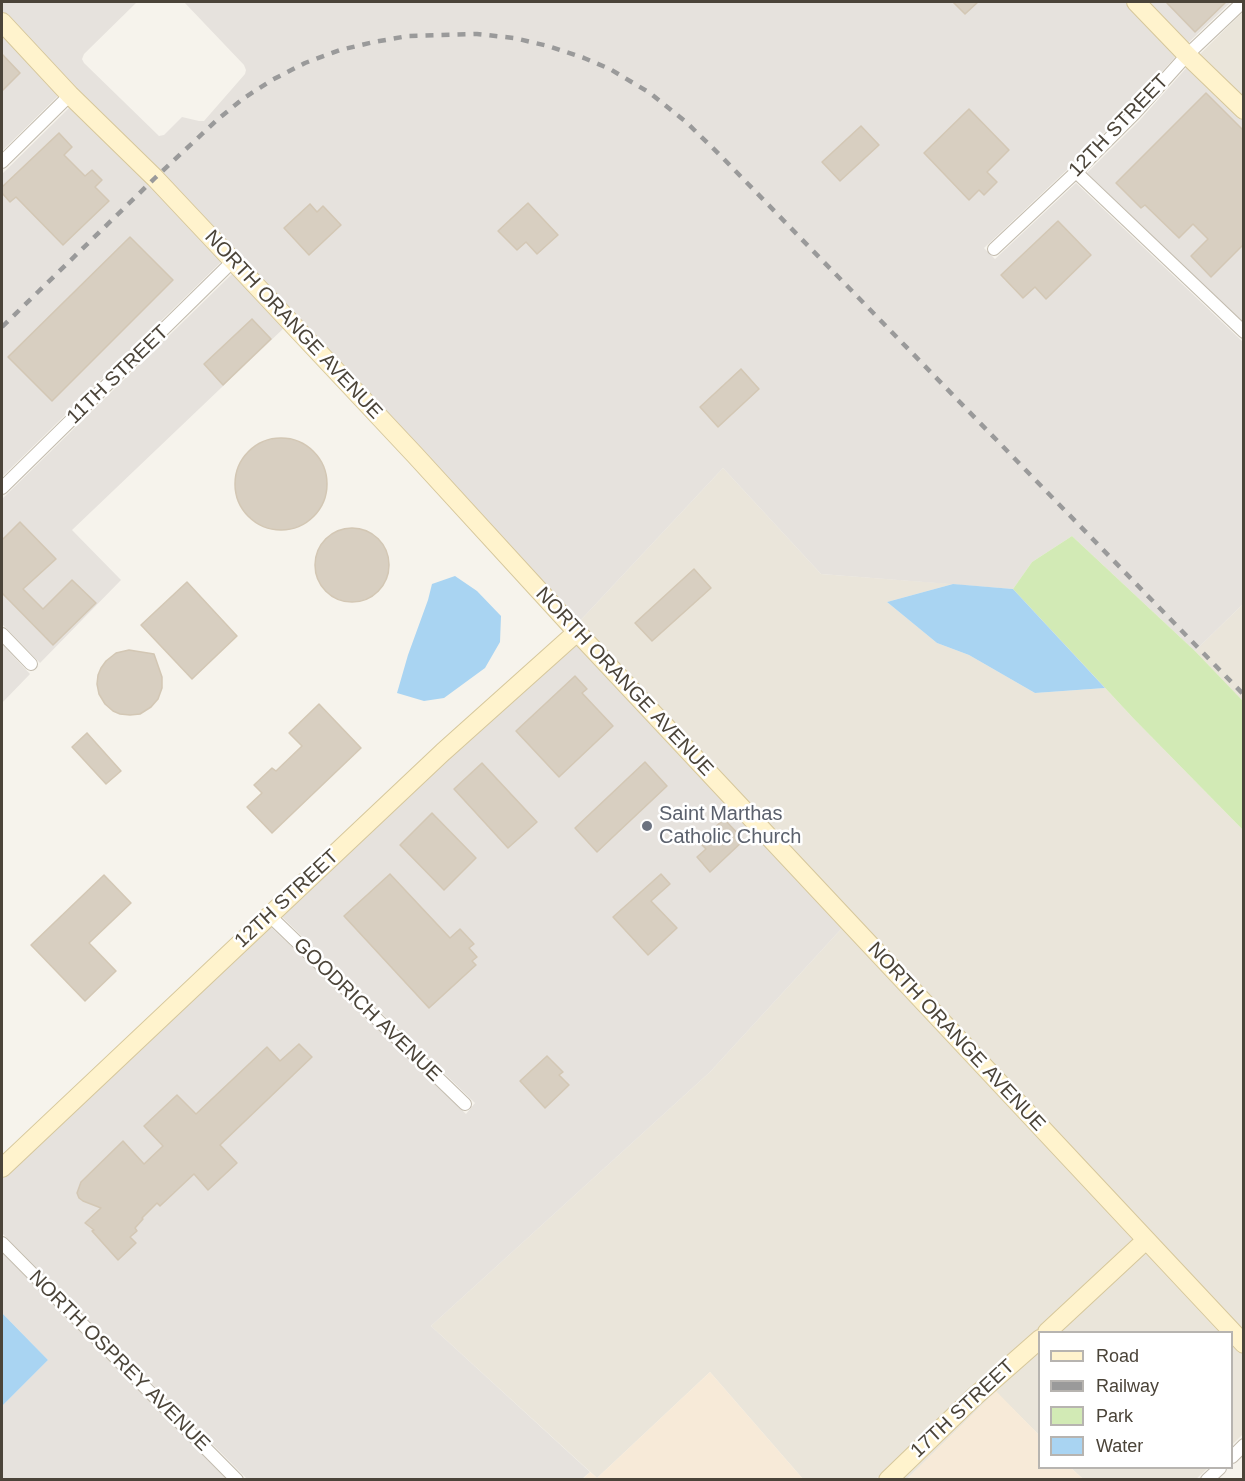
<!DOCTYPE html>
<style>
body{margin:0}
#map{position:relative;width:1245px;height:1481px;overflow:hidden;background:#f6f3ec;font-family:Arial,sans-serif}
canvas{display:block}
.frame{position:absolute;inset:0;border:3px solid #4b4439;pointer-events:none}
.legend{position:absolute;left:1038px;top:1331px;width:195px;height:138px;box-sizing:border-box;background:#fff;border:2px solid #b7b4b0;margin:0;padding:8px 10px;list-style:none;font-size:18px;color:#4b4439}
.legend li{display:flex;align-items:center;gap:12px;height:30px}
.legend b{width:30px;border:2px solid #b7b4b0}
</style>
<div id="map">
<canvas width="1245" height="1481"></canvas>
<div class="frame"></div>
<ul class="legend">
<li><b style="height:8px;background:#fff3cd"></b>Road</li>
<li><b style="height:8px;background:#9a9a9a"></b>Railway</li>
<li><b style="height:16px;background:#d2eab5"></b>Park</li>
<li><b style="height:16px;background:#a9d4f2"></b>Water</li>
</ul>
</div>
<script>
const c = document.querySelector('canvas').getContext('2d');
c.lineJoin = 'round';
function paint(path, color) { c.fillStyle = color; c.fill(path, 'evenodd'); }
const toPath = rows => new Path2D(rows.map(r => 'M' + r).join(''));
function strokePath(path, color, width, dash) { c.strokeStyle = color; c.lineWidth = width; c.lineCap = dash ? 'butt' : 'round'; c.setLineDash(dash || []); c.stroke(path); }
function write(font, color, halo, rows, align = 'center') {
  c.font = font + ' Arial,sans-serif'; c.lineWidth = 5; c.setLineDash([]); c.textBaseline = 'middle'; c.strokeStyle = halo; c.fillStyle = color; for (const [text, x, y, turn = 0] of rows) {
    c.save(); c.translate(x, y); c.rotate((+turn || 0) * Math.PI / 180); c.textAlign = isNaN(turn) ? turn : align; if (halo) c.strokeText(text, 0, 0); c.fillText(text, 0, 0); c.restore();
  }
}
const residential = toPath([
 [1243,12,1243,100,1198,56],
 [723,468,821,574,953,584,887,602,937,643,969,655,1035,693,1105,688,1134,719,1243,830,1243,1334,578,623],
 [1243,604,1243,701,1195,651],
 [843,927,1135,1239,1056,1314,967,1392,876,1479,803,1479,710,1372,597,1478,431,1326,710,1072],
 [1146,1250,1223,1332,1059,1332],
 [1232,1342,1244,1355,1243,1434,1232,1445],
 [1039,1350,1039,1435,996,1392,907,1479,899,1480,978,1404],
 [1071,1468,1208,1468,1195,1480,1083,1479]
]);
const commercial = toPath([
 [710,1372,803,1479,582,1480,590,1472,597,1478],
 [996,1391,1039,1435,1040,1468,1071,1468,1083,1479,907,1479]
]);
const industrial = toPath([
 [2,2,137,2,84,54,82,59,84,63,159,136,164,135,182,117,199,121,204,121,245,74,246,70,244,65,184,2,1126,2,1177,55,1128,109,1070,167,984,248,995,259,1076,183,1243,342,1243,604,1195,651,1072,536,1032,562,1013,589,821,574,723,468,578,623,2,11],
 [1146,2,1231,2,1187,44],
 [2,32,60,94,2,151],
 [1188,66,1243,120,1243,322,1087,173,1140,120],
 [71,106,150,183,223,260,2,477,2,174],
 [234,272,285,327,72,530,121,580,40,663,2,624,2,499],
 [577,643,843,927,710,1072,431,1326,590,1472,582,1479,247,1479,2,1233,2,1179,270,926,466,1114,475,1103,281,916,467,740],
 [2,644,30,674,2,703],
 [2,1253,227,1479,2,1479,2,1406,48,1360,2,1313]
]);
const green = toPath([
 [1072,536,1195,651,1243,701,1243,830,1134,719,1013,589,1032,562]
]);
const water = toPath([
 [455,576,477,591,501,616,500,642,485,668,444,698,424,701,397,693,408,655,428,600,432,584],
 [953,584,1013,589,1105,688,1035,693,969,655,937,643,887,602],
 [2,1313,48,1360,2,1406]
]);
const building = toPath([
 [953,2,978,2,965,14,953,2],
 [1166,2,1226,2,1195,32,1166,2],
 [2,54,20,73,2,91,2,54],
 [1206,93,1244,131,1244,244,1211,277,1191,256,1208,239,1193,224,1179,238,1145,205,1141,208,1116,183,1206,93],
 [969,109,1009,150,987,172,997,182,984,195,979,190,969,200,924,153,969,109],
 [861,126,879,145,840,181,822,162,861,126],
 [59,133,72,147,64,155,85,176,92,170,102,180,95,187,109,201,63,245,16,197,10,202,2,193,2,187,59,133],
 [528,203,558,235,537,254,526,242,517,250,498,231,528,203],
 [310,204,317,212,323,206,341,225,309,255,284,228,310,204],
 [1058,221,1091,255,1046,299,1035,287,1023,298,1001,275,1058,221],
 [130,237,173,280,52,401,8,357,130,237],
 [252,319,271,339,223,385,204,364,252,319],
 [741,369,759,389,718,427,700,407,741,369],
 '235 484a46 46 0 1 1 92 0a46 46 0 1 1-92 0Z',
 [20,522,56,559,23,589,43,609,72,580,96,603,53,645,2,593,2,540,20,522],
 '315 565a37 37 0 1 1 74 0a37 37 0 1 1-74 0Z',
 [694,569,711,588,652,641,635,623,694,569],
 [187,582,237,636,192,679,141,625,187,582],
 [129,650,154,654,162,677,162,688,158,699,151,707,140,714,130,715,120,714,113,711,105,704,99,694,97,684,98,675,101,668,106,661,116,653,129,650],
 [575,676,587,689,582,693,613,726,559,777,516,731,575,676],
 [319,704,361,748,272,833,247,807,262,793,254,785,272,768,276,771,302,746,289,733,319,704],
 [87,733,121,771,106,784,72,747,87,733],
 [645,762,667,786,597,852,575,828,645,762],
 [482,763,537,822,508,848,454,789,482,763],
 [432,813,476,858,444,890,400,845,432,813],
 [724,819,744,840,710,872,697,857,706,849,699,842,724,819],
 [390,874,450,938,460,929,474,944,469,948,477,957,472,961,476,965,429,1008,344,916,390,874],
 [661,874,670,884,651,901,677,928,648,955,613,917,661,874],
 [104,875,131,903,89,943,116,971,85,1001,31,945,104,875],
 [299,1044,312,1057,220,1145,237,1163,208,1190,194,1174,160,1206,157,1203,142,1218,143,1219,135,1228,137,1231,130,1237,136,1243,118,1260,92,1231,94,1230,85,1223,101,1208,83,1201,79,1198,77,1193,81,1182,123,1141,144,1164,163,1146,144,1126,177,1095,196,1114,267,1047,280,1061,299,1044],
 [547,1056,563,1072,559,1075,569,1085,545,1108,520,1081,547,1056]
]);
const street = toPath([
 [2,162,70,95],
 [1076,172,1244,332],
 [994,249,1076,172,1134,114,1187,55,1243,2],
 [2,488,233,261],
 [2,634,31,664],
 [270,916,465,1104],
 [2,1243,237,1480],
 [1232,1457,1244,1445],
 [1207,1480,1220,1468]
]);
const secondary = toPath([
 [1136,2,1187,55,1244,110],
 [2,22,70,95,155,178,233,261,415,455,577,632,1244,1344],
 [2,1168,443,752,577,632],
 [1047,1332,1146,1240],
 [888,1480,973,1398,1040,1339]
]);
const rail = toPath([
 [2,327,155,178,218,119,244,98,272,80,305,63,340,50,374,42,408,36,477,34,514,38,548,46,584,58,610,69,650,93,686,122,720,155,1244,695]
]);
const markers = [
 [647,826,6,"#6b7280"]
];
const streetNames = [
 ["12TH STREET",1119,126,-46],
 ["NORTH ORANGE AVENUE",293,325,47],
 ["11TH STREET",118,375,-44],
 ["NORTH ORANGE AVENUE",624,682,47],
 ["12TH STREET",287,899,-43],
 ["GOODRICH AVENUE",367,1010,44],
 ["NORTH ORANGE AVENUE",956,1037,47],
 ["NORTH OSPREY AVENUE",119,1361,45],
 ["17TH STREET",963,1409,-43]
];
const worshipNames = [
 ["Saint Marthas",659,814],
 ["Catholic Church",659,837]
];
paint(residential, '#eae5da');
paint(commercial, '#f7ead8');
paint(industrial, '#e6e2dd');
paint(green, '#d2eab5');
paint(water, '#a9d4f2');
paint(building, '#d8cfc1');
strokePath(building, '#d3c7b4', 1.5);
strokePath(street, '#c2bbae', 14);
strokePath(secondary, '#d6c79b', 20);
strokePath(street, '#fff', 12);
strokePath(secondary, '#fff3cd', 18);
strokePath(rail, '#9a9a9a', 4.5, [8, 8]);
for (const [x, y, r, color] of markers) { const dot = new Path2D(); dot.arc(x, y, r, 0, 2 * Math.PI); c.fillStyle = color; c.fill(dot); strokePath(dot, '#fff', 2); }
write('20px', '#4b4439', '#fff', streetNames);
write('20px', '#5b616d', '#fff', worshipNames, 'left');
</script>
